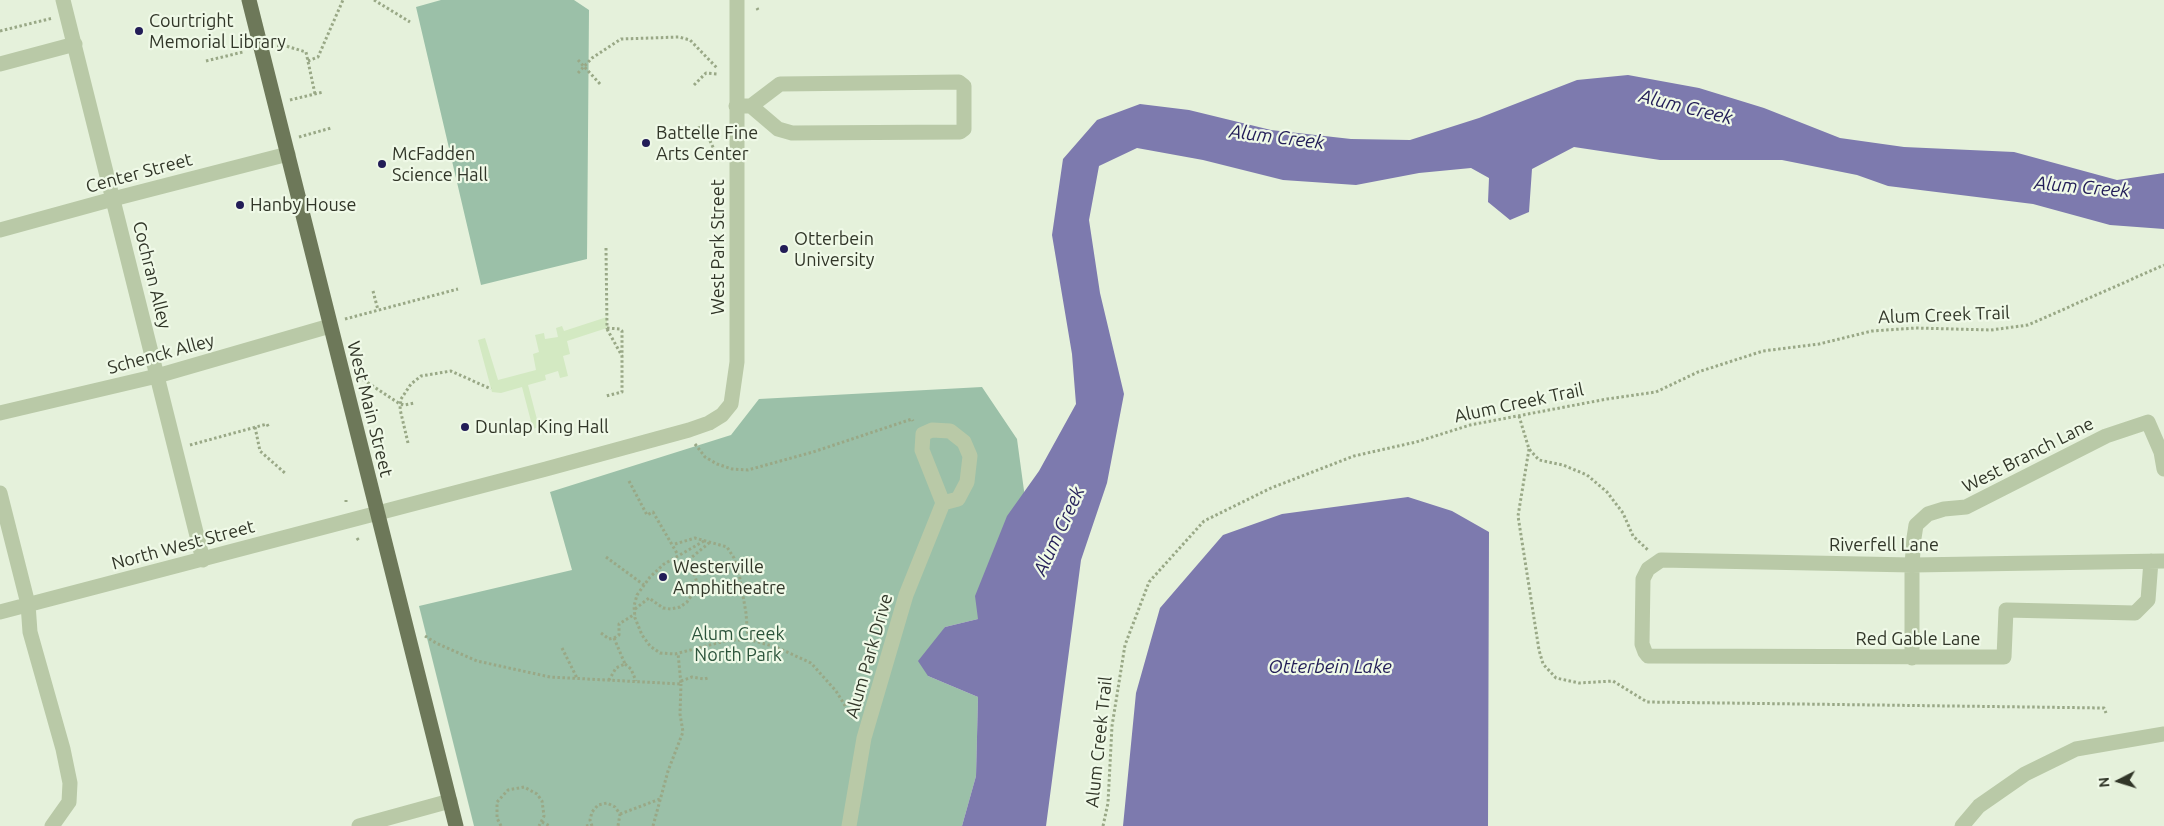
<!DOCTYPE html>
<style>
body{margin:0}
#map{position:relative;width:2164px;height:826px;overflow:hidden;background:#e5f1db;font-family:Ubuntu,sans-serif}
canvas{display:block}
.north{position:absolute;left:2094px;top:756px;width:50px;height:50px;-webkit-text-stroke:4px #eff9e7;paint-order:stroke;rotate:265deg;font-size:14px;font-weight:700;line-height:20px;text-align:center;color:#313628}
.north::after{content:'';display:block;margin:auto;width:18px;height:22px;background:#313628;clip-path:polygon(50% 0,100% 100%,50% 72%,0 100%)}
</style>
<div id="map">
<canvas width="2164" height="826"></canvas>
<div class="north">N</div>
</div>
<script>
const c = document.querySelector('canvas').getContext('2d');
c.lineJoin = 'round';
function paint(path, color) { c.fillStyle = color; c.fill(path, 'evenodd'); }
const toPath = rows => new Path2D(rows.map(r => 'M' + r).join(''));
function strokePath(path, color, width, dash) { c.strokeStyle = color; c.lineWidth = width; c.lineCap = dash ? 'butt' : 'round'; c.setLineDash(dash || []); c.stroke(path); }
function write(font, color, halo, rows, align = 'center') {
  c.font = font + ' Ubuntu,sans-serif'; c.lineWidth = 4.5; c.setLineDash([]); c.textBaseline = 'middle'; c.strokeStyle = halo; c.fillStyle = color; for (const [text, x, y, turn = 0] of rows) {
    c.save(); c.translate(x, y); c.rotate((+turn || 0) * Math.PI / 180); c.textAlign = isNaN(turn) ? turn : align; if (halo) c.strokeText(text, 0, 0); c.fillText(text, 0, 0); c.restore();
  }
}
const green = toPath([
 [441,0,574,0,589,10,587,259,481,285,416,7],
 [982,387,1017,439,1036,579,978,619,945,627,928,676,978,697,976,776,962,826,474,826,419,606,572,570,550,492,731,435,759,399]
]);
const plaza = toPath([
 [607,317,607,328,567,341,570,354,563,356,568,376,560,378,558,371,545,375,546,380,528,385,539,427,533,429,522,387,501,393,492,392,478,340,485,338,498,380,536,370,533,354,539,352,535,335,544,333,545,339,558,337,556,328,562,326,564,331]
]);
const water = toPath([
 [1628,75,1699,88,1764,108,1840,138,1904,147,2014,152,2117,180,2164,173,2164,229,2110,225,2033,204,1888,186,1857,175,1782,160,1660,160,1574,147,1532,169,1529,212,1510,220,1488,202,1489,178,1471,168,1419,173,1356,185,1283,180,1203,160,1137,148,1099,166,1089,220,1100,293,1124,394,1107,483,1081,560,1046,826,962,826,976,776,978,697,928,676,918,661,945,627,978,619,975,596,1007,516,1039,471,1076,404,1072,354,1052,235,1063,159,1097,120,1140,104,1189,110,1271,130,1351,139,1410,140,1479,118,1577,80],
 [1408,497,1452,511,1489,532,1488,826,1123,826,1136,693,1160,608,1223,535,1282,514]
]);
const path = toPath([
 [374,0,410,22],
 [757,8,758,10],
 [0,31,53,18],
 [277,46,286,46,306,52,315,94],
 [578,60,601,85],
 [206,61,243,52],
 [308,61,318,57,343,0],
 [578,73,592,58,621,39,679,37,690,40,717,68],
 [694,85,706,73,717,74],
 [290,100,323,92],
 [698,128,702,127,706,132,717,156],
 [299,137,331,128],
 [606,248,607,328,620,329,622,331,622,392,606,396],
 [373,291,378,310],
 [345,319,458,289],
 [607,329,622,356],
 [359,377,400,404,404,405,415,403],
 [1519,416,1529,449,1539,460,1563,465,1587,475,1607,492,1623,513,1633,536,1649,551],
 [255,427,260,451,286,474],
 [408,443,400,409,401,399,411,384,421,376,451,371,491,389],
 [695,444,705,457,717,464,732,469,748,470,813,452,912,419,913,421],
 [190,445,267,424,269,428],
 [1529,449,1518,516,1539,650,1543,664,1556,678,1579,683,1613,681,1647,702,2104,708,2106,713],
 [629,481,647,515,653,512,678,555],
 [346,500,346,502],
 [357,538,359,541],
 [704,541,664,564,650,577,637,595,634,606,635,618,642,635,650,646,660,653,675,654,729,640,751,640,776,647,811,663,836,691,854,720],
 [675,544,695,538,727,547,734,558,739,573],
 [606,557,644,585],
 [703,569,739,573,746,613,748,640],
 [635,609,649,598,663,608,671,609,680,607,687,602,695,591,697,583,693,570,686,562,709,543],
 [601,633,609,639,614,638,625,664,616,668,609,680],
 [425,636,436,643,477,661,550,677,681,684,678,653],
 [614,638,619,635,619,624,635,614],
 [562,648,577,678],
 [625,664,631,669,636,681],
 [681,681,692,677,704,679,708,678,708,676],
 [620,814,660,799],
 [542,822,550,826],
 [501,826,497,818,497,802,508,790,524,787,537,794,542,801,544,816,539,826],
 [586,826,591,825],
 [592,826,590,820,592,812,598,805,607,803,615,807,620,814,618,826],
 [653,826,668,771,683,732,680,714,681,684],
 [1103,826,1108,803,1112,726,1125,645,1149,582,1204,521,1271,488,1354,456,1416,442,1470,425,1607,399,1656,392,1698,372,1763,351,1819,344,1872,331,1916,328,1991,330,2028,325,2164,265]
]);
const minor = toPath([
 [63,0,203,560],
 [0,64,75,44],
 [736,106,751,106,778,129,792,133,960,132,964,129,964,86,959,82,780,84,751,106],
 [0,230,113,199,288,154],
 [0,413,157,376,330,326],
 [0,493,28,604,30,632,63,749,70,783,69,802,52,826],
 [2151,561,2148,600,2135,613,2006,610,2004,657,1648,656,1645,652,1642,644,1643,579,1648,569,1661,560,1912,565,2164,561],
 [0,612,546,469,689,430,709,423,722,415,731,404,737,362,737,0],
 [1912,658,1912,565,1914,538,1916,525,1928,514,1944,509,1966,507,2106,436,2148,422,2161,452,2164,469],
 [359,826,450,801],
 [849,826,864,738,906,595,943,503,922,450,923,434,932,430,950,431,964,442,970,456,967,482,958,499,943,503],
 [1962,826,1979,806,2025,774,2076,749,2164,734]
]);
const major = toPath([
 [249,0,456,826]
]);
const markers = [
 [139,31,5,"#221d57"],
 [646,143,5,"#221d57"],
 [382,164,5,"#221d57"],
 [240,205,5,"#221d57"],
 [784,249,5,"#221d57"],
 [465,427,5,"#221d57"],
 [663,577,5,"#221d57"]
];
const poiNames = [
 ["Courtright",149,21],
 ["Memorial Library",149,42],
 ["Battelle Fine",656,133],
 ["Arts Center",656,154],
 ["McFadden",392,154],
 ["Science Hall",392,175],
 ["Hanby House",250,205],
 ["Otterbein",794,239],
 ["University",794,260],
 ["Dunlap King Hall",475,427],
 ["Westerville",673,567],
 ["Amphitheatre",673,588]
];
const streetNames = [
 ["Center Street",139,173,-15],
 ["West Park Street",718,247,-90],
 ["Cochran Alley",152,275,76],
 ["Alum Creek Trail",1944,315,-2],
 ["Schenck Alley",161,354,-15],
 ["Alum Creek Trail",1519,403,-12],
 ["West Main Street",370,409,76],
 ["West Branch Lane",2028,455,-27],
 ["North West Street",183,545,-15],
 ["Riverfell Lane",1884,545],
 ["Red Gable Lane",1918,639],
 ["Alum Park Drive",869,656,-74],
 ["Alum Creek Trail",1099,742,-84]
];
const parkNames = [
 ["Alum Creek",738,634],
 ["North Park",738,655]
];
const waterNames = [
 ["Alum Creek",1686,107,14],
 ["Alum Creek",1277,137,7],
 ["Alum Creek",2082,187,5],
 ["Alum Creek",1059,531,-65],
 ["Otterbein Lake",1330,667]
];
paint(green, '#9bc0a8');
paint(plaza, '#d3e9c2');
paint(water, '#7d7aae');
strokePath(path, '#99a886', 3, [2.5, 2.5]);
strokePath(minor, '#b9c9a7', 15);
strokePath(major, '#6d7859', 15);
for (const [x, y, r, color] of markers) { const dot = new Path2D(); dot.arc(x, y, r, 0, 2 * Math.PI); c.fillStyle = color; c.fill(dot); strokePath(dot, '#eff9e7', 2); }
write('18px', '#313628', '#eff9e7', poiNames, 'left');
write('18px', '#313628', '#eff9e7', streetNames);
write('18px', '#2c543b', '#eff9e7', parkNames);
write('italic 19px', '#221d57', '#eff9e7', waterNames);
</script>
